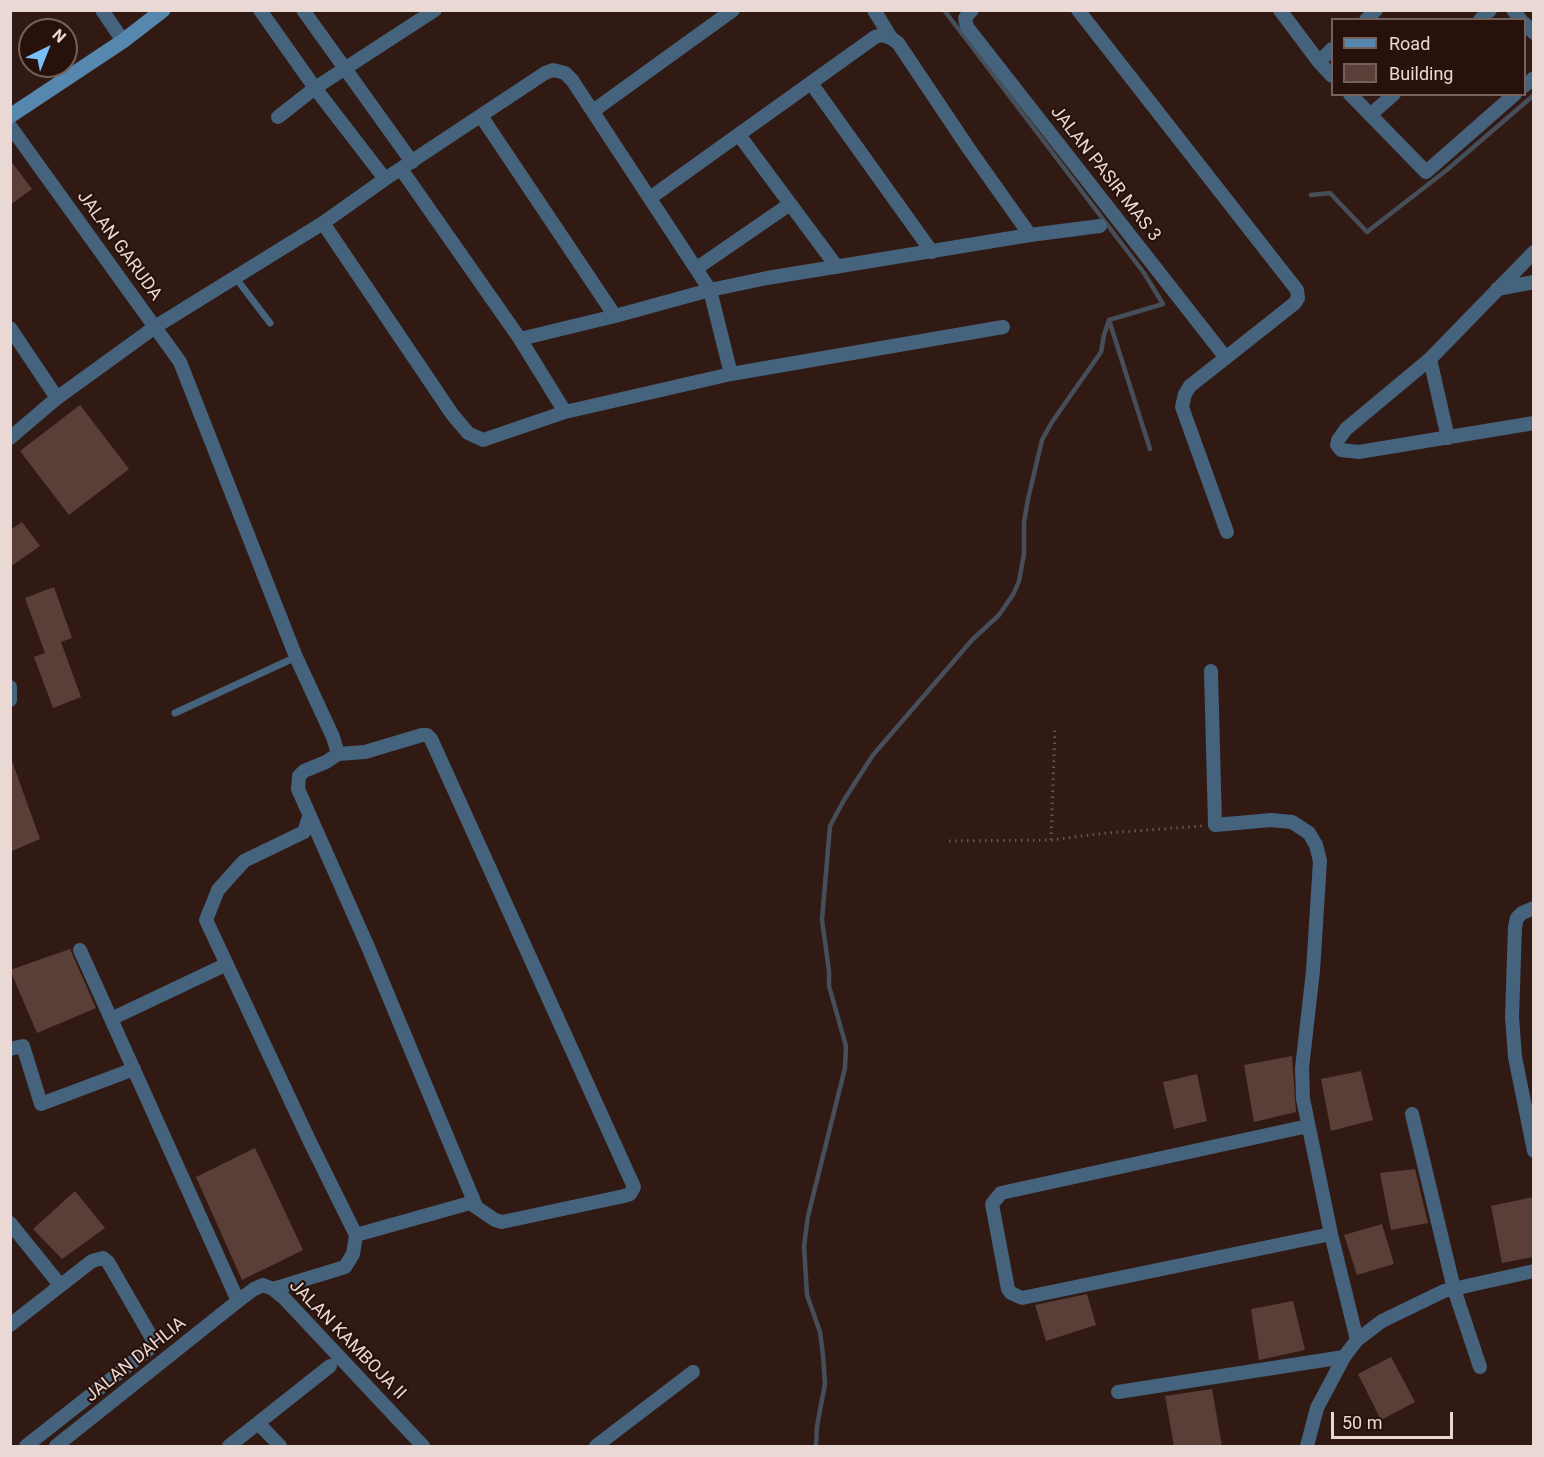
<!DOCTYPE html>
<style>
body{margin:0}
#map{position:relative;width:1544px;height:1457px;overflow:hidden;background:#321a14;font-family:Roboto,sans-serif}
canvas{display:block}
.frame{position:absolute;inset:0;border:12px solid #e9d8d4;pointer-events:none}
.legend{position:absolute;left:1331px;top:18px;width:195px;height:78px;box-sizing:border-box;background:#28110b;border:2px solid #75615b;margin:0;padding:8px 10px;list-style:none;font-size:18px;color:#e9d8d4}
.legend li{display:flex;align-items:center;gap:12px;height:30px}
.legend b{width:30px;border:2px solid #75615b}
.north{position:absolute;left:18px;top:18px;width:60px;height:60px;box-sizing:border-box;background:#28110b;border:2px solid #75615b;border-radius:50%;rotate:43deg;font-size:16px;font-weight:700;line-height:24px;text-align:center;color:#e9d8d4}
.north::after{content:'';display:block;margin:auto;width:21px;height:27px;background:#78bff7;clip-path:polygon(50% 0,100% 100%,50% 72%,0 100%)}
.scale{position:absolute;left:1331px;top:1412px;width:122px;height:27px;box-sizing:border-box;border:3px solid #e9d8d4;border-top:0;padding-left:8px;font-size:18px;line-height:21px;white-space:nowrap;color:#e9d8d4;-webkit-text-stroke:4px #28110b;paint-order:stroke}
</style>
<div id="map">
<canvas width="1544" height="1457"></canvas>
<div class="frame"></div>
<ul class="legend">
<li><b style="height:8px;background:#5688af"></b>Road</li>
<li><b style="height:16px;background:#5a3f38"></b>Building</li>
</ul>
<div class="north">N</div>
<div class="scale">50 m</div>
</div>
<script>
const c = document.querySelector('canvas').getContext('2d');
c.lineJoin = 'round';
const toPath = rows => new Path2D(rows.map(r => 'M' + r).join(''));
function strokePath(path, color, width, dash) { c.strokeStyle = color; c.lineWidth = width; c.lineCap = dash ? 'butt' : 'round'; c.setLineDash(dash || []); c.stroke(path); }
function paint(path, color) { c.fillStyle = color; c.fill(path, 'evenodd'); }
function write(font, color, halo, rows, align = 'center') {
  c.font = font + ' Roboto,sans-serif'; c.lineWidth = 4.5; c.setLineDash([]); c.textBaseline = 'middle'; c.strokeStyle = halo; c.fillStyle = color; for (const [text, x, y, turn = 0] of rows) {
    c.save(); c.translate(x, y); c.rotate((+turn || 0) * Math.PI / 180); c.textAlign = isNaN(turn) ? turn : align; if (halo) c.strokeText(text, 0, 0); c.fillText(text, 0, 0); c.restore();
  }
}
const stream = toPath([
 [1311,195,1330,193,1367,232,1448,169,1534,95],
 [1109,320,1150,449],
 [816,1446,817,1426,825,1384,823,1355,820,1332,807,1295,804,1246,808,1216,845,1068,846,1046,829,986,829,971,822,920,830,826,844,800,873,755,972,640,999,615,1014,593,1019,581,1024,554,1024,522,1028,499,1042,440,1052,422,1101,352,1104,335,1109,320,1163,304,1144,273,944,10]
]);
const building = toPath([
 [10,160,32,189,10,205],
 [80,405,129,469,69,515,20,451],
 [22,522,40,546,10,567,10,530],
 [54,587,72,638,61,642,81,697,53,708,34,657,45,653,25,598],
 [10,761,12,761,40,839,10,852],
 [70,949,96,1008,37,1033,10,970],
 [1292,1056,1296,1112,1254,1122,1244,1065],
 [1361,1071,1373,1120,1331,1131,1321,1079],
 [1197,1074,1207,1121,1174,1129,1163,1082],
 [255,1148,303,1250,242,1280,196,1177],
 [1415,1169,1428,1223,1391,1230,1380,1173],
 [75,1191,105,1228,62,1259,33,1229],
 [1533,1197,1533,1257,1502,1263,1491,1206],
 [1382,1224,1394,1264,1357,1275,1344,1235],
 [1087,1294,1096,1325,1046,1341,1035,1305],
 [1293,1301,1305,1350,1259,1360,1251,1309],
 [1391,1357,1415,1402,1381,1420,1358,1374],
 [1212,1389,1222,1446,1174,1446,1165,1396]
]);
const path = toPath([
 [1051,840,1055,729],
 [949,841,1051,840,1107,833,1202,826]
]);
const lane = toPath([
 [235,277,270,323],
 [175,713,296,657]
]);
const street = toPath([
 [102,10,123,41],
 [260,10,315,88,385,179],
 [303,10,412,162],
 [874,10,891,38],
 [972,10,965,18,967,27,1226,358],
 [1078,10,1297,290,1298,298,1295,303,1190,386,1185,394,1182,407,1227,532],
 [1280,10,1319,62,1332,76],
 [1513,10,1521,20],
 [1366,20,1376,10],
 [1480,20,1490,10],
 [1524,23,1534,33],
 [1319,62,1332,49],
 [811,83,932,252],
 [1524,86,1534,78],
 [1350,94,1426,172,1515,94],
 [593,111,733,10],
 [1370,115,1394,94],
 [481,116,615,316],
 [278,117,315,88,435,10],
 [10,126,180,362,296,657,333,737,338,754],
 [739,135,837,267],
 [401,169,520,339,565,412],
 [650,198,875,37,882,35,891,38,898,43,969,149,1030,235],
 [323,223,452,414,468,433,483,440,565,412,731,374,1003,327],
 [1534,252,1430,359,1346,429,1338,440,1337,445,1341,450,1359,452,1534,423],
 [697,268,790,204],
 [1497,289,1534,282],
 [10,328,57,398],
 [520,339,615,316,710,290,767,278,1030,235,1100,226],
 [1430,359,1448,438],
 [10,438,57,398,155,327,323,223,385,179,545,73,553,70,565,73,572,80,710,290,731,374],
 [1211,671,1215,825,1271,820,1292,822,1309,833,1316,845,1320,861,1313,971,1302,1068,1303,1099,1331,1234,1357,1340],
 [10,687,10,700],
 [1534,908,1522,913,1517,918,1515,927,1512,1017,1515,1057,1534,1151],
 [80,950,238,1301],
 [111,1019,227,964],
 [10,1049,23,1046,41,1104,134,1069],
 [1412,1114,1454,1289,1480,1367],
 [1308,1126,1001,1193,992,1204,1008,1289,1011,1293,1022,1298,1331,1234],
 [10,1223,60,1285],
 [356,1235,470,1203,495,1220,502,1222,624,1196,630,1194,634,1187,431,739,427,735,422,735,365,752,338,754,326,762,304,771,299,776,298,789,368,947,476,1206],
 [273,1289,345,1267,353,1254,356,1235,310,1142,206,920,218,890,244,861,304,832,309,817],
 [10,1325,92,1261,103,1258,108,1262,153,1340,148,1350,26,1446],
 [1118,1392,1344,1357],
 [259,1424,280,1446],
 [56,1446,238,1301,254,1289,263,1285,273,1289,284,1298,423,1446],
 [229,1446,330,1366],
 [596,1446,693,1372],
 [1307,1446,1317,1408,1344,1357,1357,1340,1382,1321,1444,1291,1534,1271]
]);
const secondary = toPath([
 [10,116,123,41,163,10]
]);
const streetNames = [
 ["JALAN PASIR MAS 3",1105,174,52],
 ["JALAN GARUDA",119,246,54],
 ["JALAN KAMBOJA II",347,1340,46],
 ["JALAN DAHLIA",136,1360,-39]
];
strokePath(stream, '#464e59', 4.5);
paint(building, '#5a3f38');
strokePath(path, '#6a544f', 3, [1.5, 4.5]);
strokePath(lane, '#45637c', 7);
strokePath(street, '#45637c', 14);
strokePath(secondary, '#5688af', 15);
write('18px', '#e9d8d4', '#28110b', streetNames);
</script>
